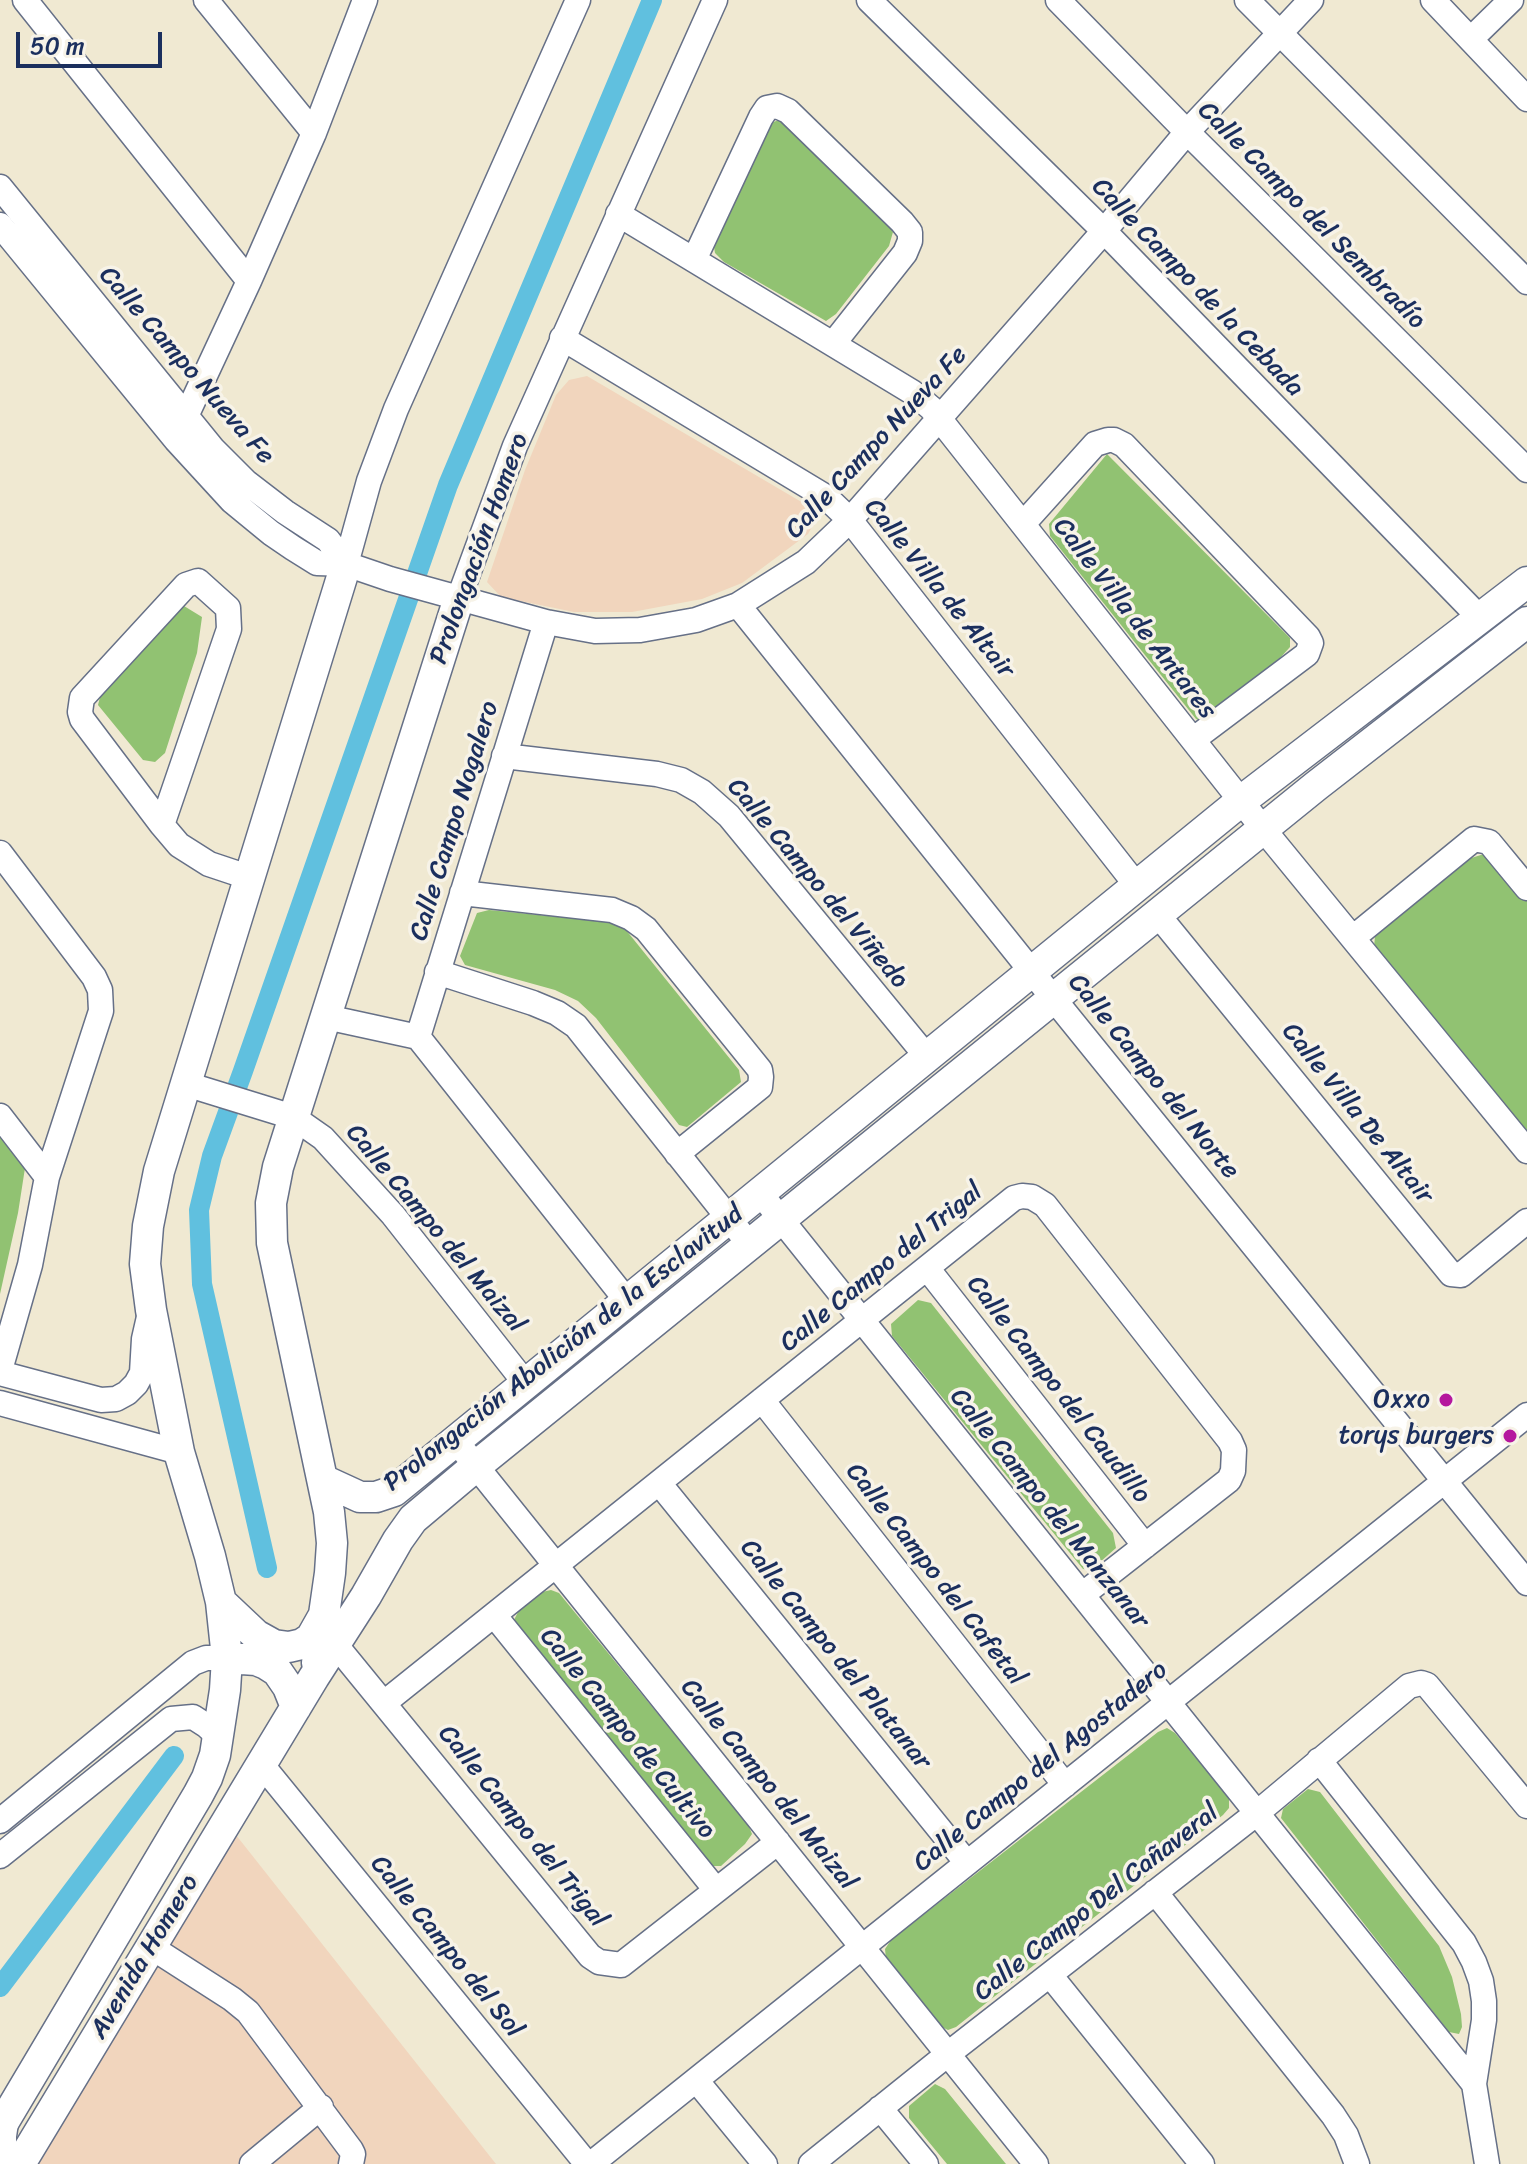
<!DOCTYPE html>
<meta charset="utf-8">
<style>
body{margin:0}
#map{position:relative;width:1527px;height:2164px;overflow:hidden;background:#f0e9d2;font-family:Sriracha,sans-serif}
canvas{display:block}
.scale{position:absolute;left:16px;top:32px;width:146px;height:36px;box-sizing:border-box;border:4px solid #1b2f5e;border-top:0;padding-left:10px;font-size:24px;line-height:28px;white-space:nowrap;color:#1b2f5e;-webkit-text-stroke:6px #f7f3e8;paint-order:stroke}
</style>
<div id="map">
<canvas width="1527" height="2164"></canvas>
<div class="scale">50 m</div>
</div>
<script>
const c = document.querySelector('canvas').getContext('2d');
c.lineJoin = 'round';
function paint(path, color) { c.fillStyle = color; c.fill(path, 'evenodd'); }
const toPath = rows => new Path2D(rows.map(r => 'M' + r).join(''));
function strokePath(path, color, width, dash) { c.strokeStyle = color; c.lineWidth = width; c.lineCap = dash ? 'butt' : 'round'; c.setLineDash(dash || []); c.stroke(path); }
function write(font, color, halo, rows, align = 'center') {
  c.font = font + ' Sriracha,sans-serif'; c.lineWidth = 7; c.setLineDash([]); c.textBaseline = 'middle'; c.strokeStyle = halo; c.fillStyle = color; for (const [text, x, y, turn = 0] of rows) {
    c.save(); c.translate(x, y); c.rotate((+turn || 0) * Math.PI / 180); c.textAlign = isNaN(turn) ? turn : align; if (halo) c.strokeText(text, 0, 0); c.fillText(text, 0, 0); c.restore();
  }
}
const built = toPath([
 [587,376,810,507,818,516,808,534,742,583,702,599,632,612,574,612,501,597,487,582,525,470,556,395,569,380],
 [236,1835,496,2164,33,2164]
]);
const green = toPath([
 [784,120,886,222,893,232,889,246,836,314,826,321,724,262,715,253,713,241,765,126,776,121],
 [1107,454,1290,638,1290,647,1281,657,1203,722,1196,719,1050,536,1049,524],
 [184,606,202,617,197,653,165,753,155,762,143,760,98,705,101,693,173,610],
 [1484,854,1498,863,1527,900,1527,1137,1374,947,1375,936,1387,924,1465,860],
 [489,910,609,922,626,930,739,1070,741,1082,687,1127,679,1125,596,1018,578,1001,555,990,465,965,460,956,477,913],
 [0,1136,25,1168,18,1213,0,1294],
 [918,1300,931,1303,1113,1533,1116,1548,1091,1570,1083,1569,892,1336,891,1324],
 [551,1590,559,1593,748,1824,752,1834,745,1844,721,1866,711,1866,521,1632,514,1620,519,1610,542,1592],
 [1167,1728,1175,1733,1229,1797,1229,1808,1223,1815,956,2027,948,2030,942,2027,886,1959,885,1949,891,1940,1158,1732],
 [1308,1789,1320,1792,1439,1946,1452,1977,1461,2014,1462,2027,1459,2034,1449,2032,1281,1818,1283,1809],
 [935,2084,945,2089,1006,2164,947,2164,909,2118,909,2106]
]);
const canal = toPath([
 [267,1568,202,1284,199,1210,212,1156,243,1071,448,485,652,0],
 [0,1987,174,1756]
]);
const minor = toPath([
 [25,0,249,281],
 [206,0,314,133],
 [869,0,1104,231,1481,619],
 [1058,0,1187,132,1527,470],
 [1247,0,1527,282],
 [1433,0,1527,99],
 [1471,39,1511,0],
 [0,187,213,449,246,482,285,512,328,540,346,564],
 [618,214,912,392,931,408,1264,830,1527,1151],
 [0,225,176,440,232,501,271,533,293,548,317,563,346,564,390,579,546,622,595,631,640,630,696,620,738,605,806,562,850,520,1104,231,1187,132,1311,0],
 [694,260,761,117,767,108,777,106,788,111,902,222,910,232,910,241,905,253,833,344],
 [562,338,826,497,850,520,1137,886],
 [181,427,249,281,314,133,365,0],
 [1023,524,1095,444,1108,440,1114,440,1124,445,1308,637,1311,643,1307,654,1194,739],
 [346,564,369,481,396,409,578,0],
 [459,598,515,446,715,0],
 [738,605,1032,972,1527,1583],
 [504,756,657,774,681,780,702,792,729,816,927,1057],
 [162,825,229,629,228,608,198,581,186,585,82,698,80,712,82,719,162,825,179,845,209,864,251,878],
 [0,853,94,977,100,990,101,1011,47,1177,30,1265,0,1370],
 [462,893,612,910,631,918,646,929,760,1070,761,1077,760,1087,677,1154],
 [1158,915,1451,1274,1461,1275,1527,1221],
 [1354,937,1474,839,1489,842,1527,888],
 [437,972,533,1003,557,1013,576,1026,750,1245],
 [326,1017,418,1037,627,1301],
 [418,1037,546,622],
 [186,1084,293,1117,323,1138,393,1215,526,1384],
 [0,1116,47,1177],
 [760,1193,1474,2084],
 [927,1268,1145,1546],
 [0,1373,101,1400,116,1399,127,1393,136,1384,142,1373,144,1339,149,1317],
 [762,1400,1065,1785],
 [0,1403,179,1452],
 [456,1441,1036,2164],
 [659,1483,967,1863],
 [494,1615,716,1890],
 [335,1644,590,1956,599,1962,621,1965,778,1842],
 [384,1703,1014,1198,1022,1196,1032,1197,1045,1205,1230,1441,1234,1450,1233,1471,1229,1480,1082,1595],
 [1319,1760,1464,1943,1474,1962,1481,1981,1484,2001,1484,2020,1474,2084,1487,2164],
 [262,1765,587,2164],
 [0,1821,193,1663,206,1658,227,1658],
 [0,1856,171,1719,193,1717,207,1726,218,1736],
 [1155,1892,1333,2115,1346,2135,1357,2164],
 [151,1947,232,1999,248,2012,351,2150,353,2154,351,2164],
 [1050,1975,1202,2164],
 [696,2080,765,2164],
 [880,2108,926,2164],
 [7,2116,4,2136,4,2148,9,2164],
 [252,2164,321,2107],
 [591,2164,1527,1415],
 [811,2164,948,2054,1257,1813,1409,1686,1421,1683,1427,1685,1527,1806]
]);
const major = toPath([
 [323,1480,360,1497,376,1497,394,1491,1241,801,1527,582],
 [221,1602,256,1635,274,1645,289,1647,302,1644,311,1638,324,1615],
 [227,1658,256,1660,266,1664,277,1671,288,1687,296,1707],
 [317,1663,330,1573,332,1543,329,1512,272,1243,271,1203,278,1167,459,598],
 [0,2128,198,1795,207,1778,215,1755,225,1690,227,1658,221,1602,210,1556,179,1452,151,1310,145,1264,148,1226,159,1171,346,564],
 [20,2164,314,1677,366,1596,398,1540,413,1519,476,1466,1316,786,1527,622]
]);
const markers = [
 [1446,1400,8,"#b5179e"],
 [1510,1436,8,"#b5179e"]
];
const streetNames = [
 ["Calle Campo del Sembradío",1311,216,45],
 ["Calle Campo de la Cebada",1197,288,46],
 ["Calle Campo Nueva Fe",186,366,49],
 ["Calle Campo Nueva Fe",877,443,-47],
 ["Prolongación Homero",480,549,-70],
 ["Calle Villa de Altair",939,589,51],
 ["Calle Villa de Antares",1134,619,52],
 ["Calle Campo Nogalero",455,821,-73],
 ["Calle Campo del Viñedo",817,884,50],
 ["Calle Campo del Norte",1153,1077,51],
 ["Calle Villa De Altair",1357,1114,51],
 ["Calle Campo del Maizal",435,1229,50],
 ["Calle Campo del Trigal",882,1268,-39],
 ["Prolongación Abolición de la Esclavitud",564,1349,-38],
 ["Calle Campo del Caudillo",1058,1390,52],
 ["Calle Campo del Manzanar",1049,1509,51],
 ["Calle Campo del Cafetal",935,1575,52],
 ["Calle Campo del Platanar",835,1655,51],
 ["Calle Campo de Cultivo",627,1734,51],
 ["Calle Campo del Agostadero",1041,1767,-39],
 ["Calle Campo del Maizal",768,1785,51],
 ["Calle Campo del Trigal",522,1827,51],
 ["Calle Campo Del Cañaveral",1097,1903,-38],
 ["Calle Campo del Sol",446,1947,51],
 ["Avenida Homero",145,1957,-59]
];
const poiNames = [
 ["Oxxo",1430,1400],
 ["torys burgers",1494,1436]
];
paint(built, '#f1d5bd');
paint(green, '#91c272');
strokePath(canal, '#60c0df', 20);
strokePath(minor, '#667087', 27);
strokePath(major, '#667087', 33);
strokePath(minor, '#fff', 24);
strokePath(major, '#fff', 30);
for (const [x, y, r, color] of markers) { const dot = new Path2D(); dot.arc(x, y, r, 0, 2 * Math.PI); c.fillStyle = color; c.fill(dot); strokePath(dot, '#f7f3e8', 3); }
write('26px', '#1b2f5e', '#f7f3e8', streetNames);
write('26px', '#1b2f5e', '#f7f3e8', poiNames, 'right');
</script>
